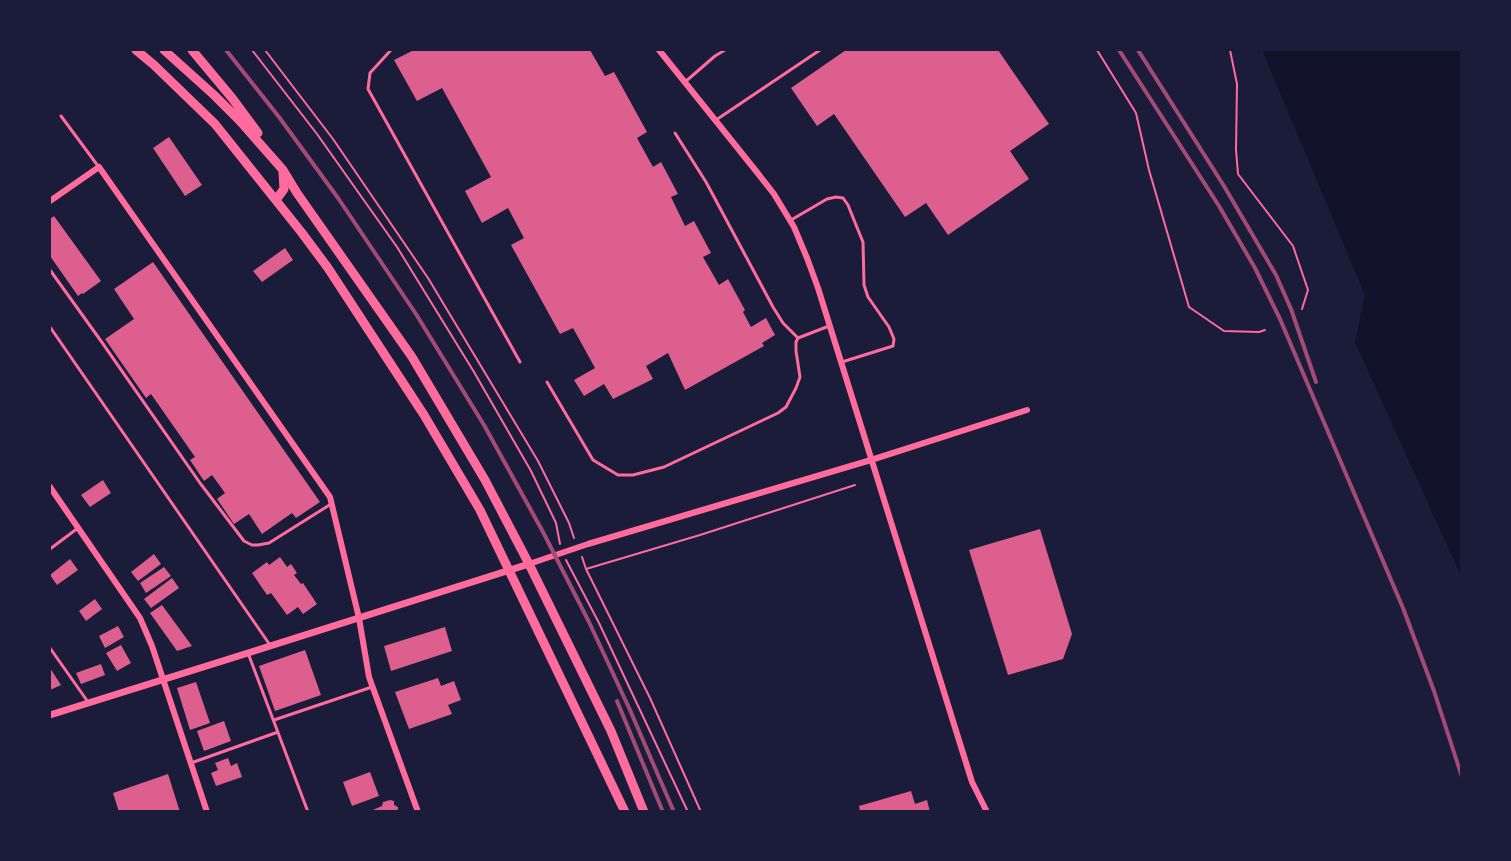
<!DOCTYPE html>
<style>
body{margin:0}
#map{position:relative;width:1511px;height:861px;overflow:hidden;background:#1b1b3a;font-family:Helvetica,sans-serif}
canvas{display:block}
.frame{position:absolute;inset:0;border:51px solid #1b1b3a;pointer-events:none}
</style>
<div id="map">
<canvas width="1511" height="861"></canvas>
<div class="frame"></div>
</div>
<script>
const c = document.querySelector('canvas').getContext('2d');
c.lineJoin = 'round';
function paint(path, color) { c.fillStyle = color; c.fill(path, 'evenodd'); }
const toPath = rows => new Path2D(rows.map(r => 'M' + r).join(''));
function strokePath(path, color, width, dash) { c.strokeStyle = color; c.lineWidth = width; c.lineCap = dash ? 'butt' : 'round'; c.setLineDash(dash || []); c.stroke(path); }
const water = toPath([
 [1262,50,1461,50,1461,576,1355,342,1365,295]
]);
const building = toPath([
 [414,50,590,50,605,76,614,72,647,132,637,138,653,167,661,162,678,194,671,197,685,226,694,221,711,253,703,257,719,285,728,279,745,310,743,312,751,327,766,318,775,335,762,343,764,346,685,390,668,353,646,366,653,379,613,399,604,384,584,396,574,380,595,368,573,328,560,334,511,245,524,238,508,208,482,223,465,191,491,177,442,88,417,101,394,60],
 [846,50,998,50,1049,124,1010,151,1029,179,948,235,926,203,905,217,834,114,817,126,791,88],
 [169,137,202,185,185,196,153,148],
 [54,216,101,281,83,294,82,293,78,296,50,256,50,219],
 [285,248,293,260,262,282,253,271],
 [153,262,320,502,296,518,292,513,262,534,249,514,234,524,217,499,225,493,212,475,204,481,190,460,195,457,151,394,146,398,105,339,134,319,114,289],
 [103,480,111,493,90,507,81,495],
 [1040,529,1072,634,1063,659,1008,675,969,550],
 [154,554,161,564,138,581,131,572],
 [280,557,287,567,291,564,297,573,294,575,301,584,303,583,317,604,303,614,298,607,287,615,271,593,267,595,252,573,267,562,269,565],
 [70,559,78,570,57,585,50,575],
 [164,567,171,576,146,593,140,583],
 [172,578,179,588,151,608,144,599],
 [95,599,102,609,86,621,79,611],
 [162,605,192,646,177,651,150,613],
 [118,626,124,637,105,648,99,636],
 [445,627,452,651,391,671,384,646],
 [121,645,131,663,117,671,106,653],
 [305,650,321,695,275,711,259,666],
 [101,664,105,675,81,684,76,673],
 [50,668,61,685,50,690],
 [438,678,441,686,454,681,461,700,448,705,452,714,409,729,395,692],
 [196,682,210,723,190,730,177,688],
 [224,721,231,741,204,751,197,731],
 [228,758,231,766,237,763,242,777,216,786,211,773,218,770,215,763],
 [370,772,379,796,352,806,343,782],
 [168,774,180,812,119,812,113,793],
 [911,791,915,804,927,800,930,812,860,812,859,806],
 [390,800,394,801,394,805,398,807,398,809,396,812,368,812,382,806,383,802]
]);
const path = toPath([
 [252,50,317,134,397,247,474,372,531,471,556,523,560,544],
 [265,50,333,139,428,278,538,461,569,523,574,538],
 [1097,50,1136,113,1149,170,1189,307,1224,331,1259,332,1265,330],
 [1230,50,1237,84,1236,150,1238,174,1293,246,1308,290,1302,309],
 [582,557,586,569],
 [566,560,599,623,688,812],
 [701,812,650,698,586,569,700,535,855,485]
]);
const service = toPath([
 [391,50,370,73,368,89,520,362],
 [685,82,715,56,725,50],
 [61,116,98,166],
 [716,120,820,50],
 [675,133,706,182,773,307,783,323,798,338],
 [791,220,827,199,836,197,843,198,848,205,856,225,863,242,864,285,868,297,889,327,894,339,893,346,842,362],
 [50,270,101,341,200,483,244,541,252,545,258,545,269,543,331,504],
 [50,327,270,645],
 [547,382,593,460,618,475,633,475,664,467,778,413,786,407,796,388,800,377,796,351,796,342,798,338,829,326],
 [50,549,78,528],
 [50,648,88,702],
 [248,653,308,812],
 [274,720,372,687],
 [191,763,278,732]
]);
const minor = toPath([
 [659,50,756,171,774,194,794,227,807,258,818,288,972,782,987,812],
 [50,201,99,167,330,497,359,618,369,677,418,812],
 [50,487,140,618,152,646,207,812],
 [529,564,588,544,871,460,1027,410]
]);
const tertiary = toPath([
 [50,715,248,653,529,564]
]);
const primary = toPath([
 [136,50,154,65,215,124,302,233,328,268,424,415,480,510,625,812],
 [164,50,214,95,240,121,283,170,297,193,412,357,485,480,529,564,611,731,644,812],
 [192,50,232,98,258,133],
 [276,200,284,189,283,172]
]);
const rail = toPath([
 [226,50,279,117,338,198,416,314,484,425,543,532,589,622,630,710,674,812],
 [1119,50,1219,206,1255,268,1280,319,1403,608,1434,691,1462,777],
 [1138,50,1224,186,1276,275,1291,309,1316,382],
 [617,701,663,812]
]);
paint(water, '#12122b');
paint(building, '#dd5f8e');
strokePath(path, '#ff6b9d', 2);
strokePath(service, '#ff6b9d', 3);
strokePath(minor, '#ff6b9d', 6);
strokePath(tertiary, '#ff6b9d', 7);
strokePath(primary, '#ff6b9d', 9);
strokePath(rail, '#a44b75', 4);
</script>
